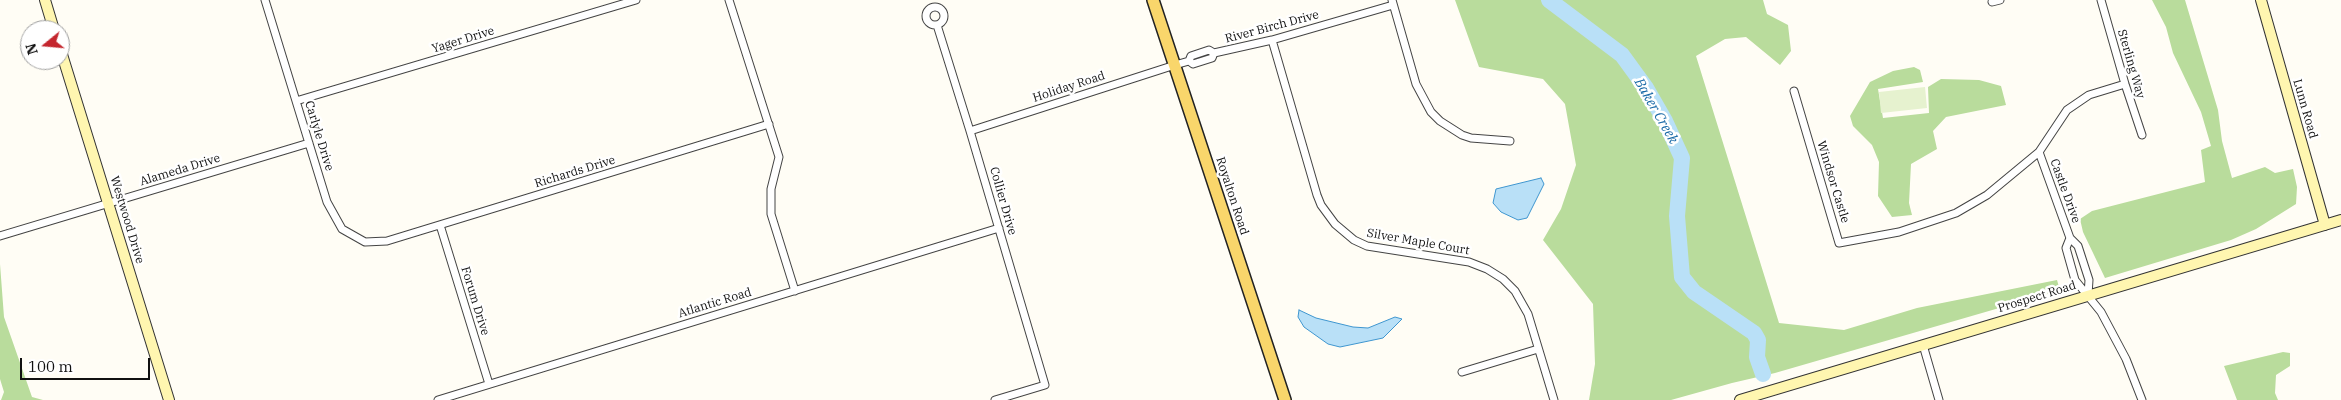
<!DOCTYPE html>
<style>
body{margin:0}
#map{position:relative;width:2341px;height:400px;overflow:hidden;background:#fffdf5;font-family:"IBM Plex Serif",serif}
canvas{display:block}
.north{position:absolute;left:20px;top:20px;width:50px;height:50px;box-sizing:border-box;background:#fff;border:1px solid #a0a0a0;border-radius:50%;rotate:253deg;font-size:14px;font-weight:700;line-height:20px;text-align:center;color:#111}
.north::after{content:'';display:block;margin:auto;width:18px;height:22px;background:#c4262e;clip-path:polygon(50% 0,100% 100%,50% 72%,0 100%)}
.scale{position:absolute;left:20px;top:358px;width:130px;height:22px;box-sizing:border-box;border:2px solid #111;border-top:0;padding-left:6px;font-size:15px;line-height:18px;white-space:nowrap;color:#111;-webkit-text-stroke:4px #fff;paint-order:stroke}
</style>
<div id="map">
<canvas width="2341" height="400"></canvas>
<div class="north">N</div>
<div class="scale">100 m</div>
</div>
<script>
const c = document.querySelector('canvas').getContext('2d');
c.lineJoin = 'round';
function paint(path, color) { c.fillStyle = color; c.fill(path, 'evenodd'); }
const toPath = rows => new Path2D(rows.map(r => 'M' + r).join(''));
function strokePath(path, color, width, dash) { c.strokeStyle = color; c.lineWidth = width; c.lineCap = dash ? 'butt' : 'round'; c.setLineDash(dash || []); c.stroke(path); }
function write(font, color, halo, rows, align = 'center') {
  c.font = font + ' "IBM Plex Serif",serif'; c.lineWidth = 5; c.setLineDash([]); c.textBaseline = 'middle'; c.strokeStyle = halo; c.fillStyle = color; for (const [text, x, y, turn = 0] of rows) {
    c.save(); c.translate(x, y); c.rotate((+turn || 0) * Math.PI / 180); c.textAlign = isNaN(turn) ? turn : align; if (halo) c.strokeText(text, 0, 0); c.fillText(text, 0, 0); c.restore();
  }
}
const forest = toPath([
 [1455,0,1763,0,1767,14,1788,25,1791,51,1780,65,1746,37,1725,39,1696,56,1779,323,1844,330,1917,308,2057,280,2059,287,2051,293,1775,373,1732,383,1671,400,1589,400,1595,364,1593,304,1543,240,1561,209,1576,165,1565,104,1543,79,1479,67],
 [2152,0,2185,0,2218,110,2222,141,2232,178,2265,167,2275,173,2293,169,2297,187,2296,204,2256,229,2231,240,2105,278,2083,232,2080,219,2092,211,2205,182,2201,150,2211,146,2201,112,2173,53,2166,27],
 [1914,67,1920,70,1923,82,1878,89,1883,118,1929,113,1928,87,1941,79,1979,80,2001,86,2006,105,1946,117,1933,131,1937,149,1911,164,1909,203,1912,215,1892,217,1878,196,1879,162,1872,145,1853,126,1850,116,1870,82,1893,71],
 [0,264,4,317,32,397,43,400,1,400,4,392,0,379],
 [2283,352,2290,353,2290,366,2276,375,2275,393,2278,400,2237,400,2224,366]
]);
const pitch = toPath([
 [1925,87,1927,108,1881,113,1879,92]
]);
const water = toPath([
 [1541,178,1544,184,1527,218,1518,220,1501,212,1493,203,1496,189,1541,178],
 [1299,310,1316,318,1353,327,1368,328,1395,317,1402,319,1383,338,1340,347,1328,344,1304,327,1298,317,1299,310]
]);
const river = toPath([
 [1549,0,1622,55,1646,88,1665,121,1682,158,1677,216,1682,277,1694,292,1754,333,1758,340,1757,357,1763,374]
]);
const street = toPath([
 [265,0,327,202,342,229,365,242,387,241,769,124],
 [729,0,779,157,771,189,771,214,795,291],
 [1392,0,1416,84,1431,112,1440,121,1462,135,1471,138,1510,141],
 [2101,0,2125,84,2142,135],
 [1992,2,2000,0],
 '926 16a9 9 0 1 1 18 0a9 9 0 1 1-18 0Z',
 [937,25,970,131,1045,385,995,400],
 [1272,40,1317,195,1321,205,1335,224,1354,240,1367,246,1469,262,1487,269,1503,279,1515,291,1528,314,1554,400],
 [1214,53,1272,40,1393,5],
 [1794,91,1839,243,1899,232,1956,213,1987,195,2039,152,2067,110,2089,95,2125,84],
 [296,101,636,0],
 [970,131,1175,65,1189,61,1193,64,1212,58,1214,53,1209,50,1191,56,1189,61],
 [2039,152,2070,238,2078,246,2089,280,2088,295],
 [440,225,489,384],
 [0,236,309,143],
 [2070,238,2066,248,2075,280,2101,312,2126,359,2142,400],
 [1923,345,1939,400],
 [1462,372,1538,349],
 [438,400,999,228]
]);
const secondary = toPath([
 [45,0,54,30],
 [2261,0,2325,225],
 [60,48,169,400],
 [1740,400,2341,220]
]);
const primary = toPath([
 [1153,0,1285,400]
]);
const streetNames = [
 ["River Birch Drive",1272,27,-15],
 ["Yager Drive",463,40,-17],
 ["Sterling Way",2131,64,74],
 ["Holiday Road",1069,87,-18],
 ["Lunn Road",2305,109,74],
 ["Carlyle Drive",319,136,73],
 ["Alameda Drive",180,170,-17],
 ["Richards Drive",575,172,-17],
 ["Windsor Castle",1833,182,73],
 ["Castle Drive",2065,191,70],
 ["Royalton Road",1232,196,72],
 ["Collier Drive",1003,201,74],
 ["Westwood Drive",127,220,73],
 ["Silver Maple Court",1418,242,10],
 ["Prospect Road",2037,297,-17],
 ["Forum Drive",475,301,73],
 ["Atlantic Road",715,303,-17]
];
const waterNames = [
 ["Baker Creek",1656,111,60]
];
paint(forest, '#b9dc9c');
paint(pitch, '#e6f2cf');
paint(water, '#b9e0f7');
strokePath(water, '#3f96cf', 1);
strokePath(river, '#b9e0f7', 16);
strokePath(street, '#444', 9);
strokePath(secondary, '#333', 12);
strokePath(primary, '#222', 14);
strokePath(street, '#fff', 7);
strokePath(secondary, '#fff6b0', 10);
strokePath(primary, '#f9d66b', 11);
write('12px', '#111', '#fff', streetNames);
write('italic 14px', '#1768a6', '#fff', waterNames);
</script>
